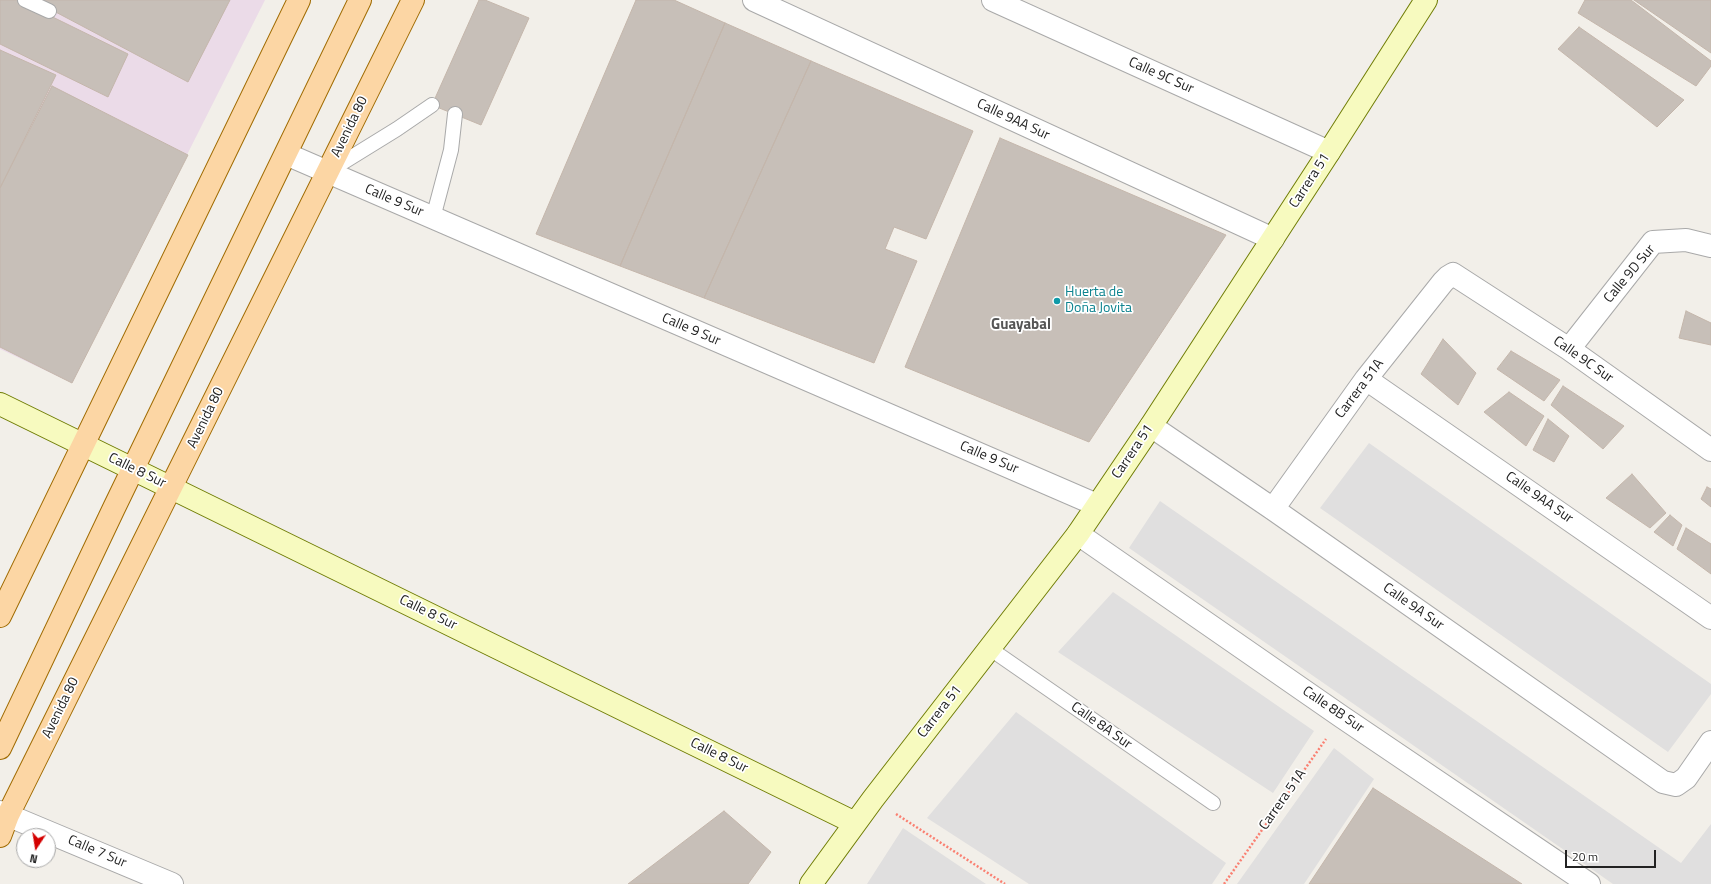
<!DOCTYPE html>
<meta charset="utf-8">
<style>
body{margin:0}
#map{position:relative;width:1711px;height:884px;overflow:hidden;background:#f2efe9;font-family:"Titillium Web",sans-serif}
canvas{display:block}
.north{position:absolute;left:16px;top:828px;width:40px;height:40px;box-sizing:border-box;background:#fff;border:1px solid #a7a7a7;border-radius:50%;rotate:192deg;font-size:11px;font-weight:700;line-height:16px;text-align:center;color:#222}
.north::after{content:'';display:block;margin:auto;width:14px;height:18px;background:#d40000;clip-path:polygon(50% 0,100% 100%,50% 72%,0 100%)}
.scale{position:absolute;left:1565px;top:850px;width:91px;height:18px;box-sizing:border-box;border:2px solid #222;border-top:0;padding-left:5px;font-size:12px;line-height:14px;white-space:nowrap;color:#222;-webkit-text-stroke:3px #fff;paint-order:stroke}
</style>
<div id="map">
<canvas width="1711" height="884"></canvas>
<div class="north">N</div>
<div class="scale">20 m</div>
</div>
<script>
const c = document.querySelector('canvas').getContext('2d');
c.lineJoin = 'round';
function paint(path, color) { c.fillStyle = color; c.fill(path, 'evenodd'); }
const toPath = rows => new Path2D(rows.map(r => 'M' + r).join(''));
function strokePath(path, color, width, dash) { c.strokeStyle = color; c.lineWidth = width; c.lineCap = dash ? 'butt' : 'round'; c.setLineDash(dash || []); c.stroke(path); }
function write(font, color, halo, rows, align = 'center') {
  c.font = font + ' "Titillium Web",sans-serif'; c.lineWidth = 3.5; c.setLineDash([]); c.textBaseline = 'middle'; c.strokeStyle = halo; c.fillStyle = color; for (const [text, x, y, turn = 0] of rows) {
    c.save(); c.translate(x, y); c.rotate((+turn || 0) * Math.PI / 180); c.textAlign = isNaN(turn) ? turn : align; if (halo) c.strokeText(text, 0, 0); c.fillText(text, 0, 0); c.restore();
  }
}
const residential = toPath([
 [1369,443,1711,684,1711,694,1668,752,1320,508],
 [1160,501,1681,863,1711,824,1711,884,1613,884,1129,548],
 [1113,592,1314,731,1273,793,1058,652],
 [1016,712,1226,863,1212,884,1029,884,927,818],
 [1334,748,1374,779,1304,884,1237,884],
 [903,828,986,884,867,884]
]);
const industrial = toPath([
 [0,0,265,0,72,383,0,349]
]);
const building = toPath([
 [0,0,18,0,128,54,108,97,0,44,0,0],
 [33,0,230,0,188,82,33,0],
 [479,0,485,0,529,18,481,125,432,105,479,0],
 [636,0,674,0,725,23,620,266,536,234,636,0],
 [1585,0,1631,0,1711,61,1711,66,1696,86,1578,13,1585,0],
 [1634,0,1711,0,1711,53,1634,0],
 [725,23,811,61,704,298,620,266,725,23],
 [1579,27,1684,100,1657,127,1558,49,1579,27],
 [0,50,56,75,0,188,0,50],
 [811,61,973,131,926,239,894,227,885,249,917,261,874,363,704,298,811,61],
 [52,86,188,155,72,383,0,347,0,188,52,86],
 [1000,138,1226,235,1089,442,905,367,1000,138],
 [1686,311,1711,323,1711,345,1679,338,1686,311],
 [1443,339,1476,373,1458,405,1421,374,1443,339],
 [1511,351,1560,380,1544,401,1497,369,1511,351],
 [1563,386,1624,426,1603,449,1551,405,1563,386],
 [1509,392,1544,416,1526,446,1484,412,1509,392],
 [1548,419,1569,436,1554,462,1533,450,1548,419],
 [1632,474,1666,513,1650,528,1606,498,1632,474],
 [1707,487,1711,489,1711,507,1701,499,1707,487],
 [1670,515,1682,525,1673,546,1654,532,1670,515],
 [1686,528,1711,544,1711,574,1677,549,1686,528],
 [1373,788,1522,884,1309,884,1373,788],
 [724,811,771,852,748,884,628,884,724,811]
]);
const path = toPath([
 [896,814,1005,884],
 [1224,884,1326,739]
]);
const lane = toPath([
 [25,0,49,11],
 [329,171,397,129,432,105],
 [433,218,451,150,455,114],
 [989,648,1213,803]
]);
const street = toPath([
 [754,0,1273,239],
 [993,0,1329,152],
 [286,154,1097,505],
 [1569,349,1653,242,1686,240,1711,246],
 [1366,379,1711,618],
 [1151,426,1273,509,1663,782,1676,785,1686,778,1711,742],
 [1273,509,1366,379,1443,282,1448,277,1453,274,1569,349,1711,450],
 [1078,534,1342,717,1589,884],
 [0,812,172,884]
]);
const secondary = toPath([
 [0,404,855,823],
 [811,884,873,799,1078,534,1151,426,1329,152,1426,0]
]);
const primary = toPath([
 [0,616,299,0],
 [0,748,114,508,360,0],
 [0,836,8,815,413,0]
]);
const markers = [
 [1057,301,4,"#0f9aa8"]
];
const streetNames = [
 ["Calle 9C Sur",1161,76,24],
 ["Calle 9AA Sur",1013,120,25],
 ["Avenida 80",350,127,-64],
 ["Carrera 51",1310,181,-57],
 ["Calle 9 Sur",394,201,23],
 ["Calle 9D Sur",1630,274,-50],
 ["Calle 9 Sur",691,330,23],
 ["Calle 9C Sur",1583,360,35],
 ["Carrera 51A",1360,389,-53],
 ["Avenida 80",206,418,-64],
 ["Carrera 51",1133,452,-56],
 ["Calle 9 Sur",989,458,23],
 ["Calle 8 Sur",137,471,26],
 ["Calle 9AA Sur",1539,498,35],
 ["Calle 9A Sur",1413,607,35],
 ["Calle 8 Sur",428,613,26],
 ["Avenida 80",61,708,-64],
 ["Calle 8B Sur",1333,710,34],
 ["Carrera 51",940,712,-52],
 ["Calle 8A Sur",1101,726,35],
 ["Calle 8 Sur",719,756,26],
 ["Carrera 51A",1283,800,-55],
 ["Calle 7 Sur",97,852,23]
];
const cultureNames = [
 ["Huerta de",1065,293],
 ["Doña Jovita",1065,309]
];
const neighbourhoodNames = [
 ["Guayabal",1021,325]
];
paint(residential, '#e0dfdf');
paint(industrial, '#ebdbe8');
paint(building, '#c7bfb8');
strokePath(building, '#c4b6ab', 1);
strokePath(lane, '#a9a9a9', 16);
strokePath(street, '#a9a9a9', 24);
strokePath(secondary, '#707d05', 24);
strokePath(primary, '#a06b00', 24);
strokePath(path, '#fa8072', 2.5, [2, 2]);
strokePath(lane, '#fff', 14);
strokePath(street, '#fff', 22);
strokePath(secondary, '#f7fabf', 22);
strokePath(primary, '#fcd6a4', 22);
for (const [x, y, r, color] of markers) { const dot = new Path2D(); dot.arc(x, y, r, 0, 2 * Math.PI); c.fillStyle = color; c.fill(dot); strokePath(dot, '#fff', 1.5); }
write('14px', '#222', '#fff', streetNames);
write('14px', '#0d838f', '#fff', cultureNames, 'left');
write('bold 15px', '#555', '#fff', neighbourhoodNames);
</script>
